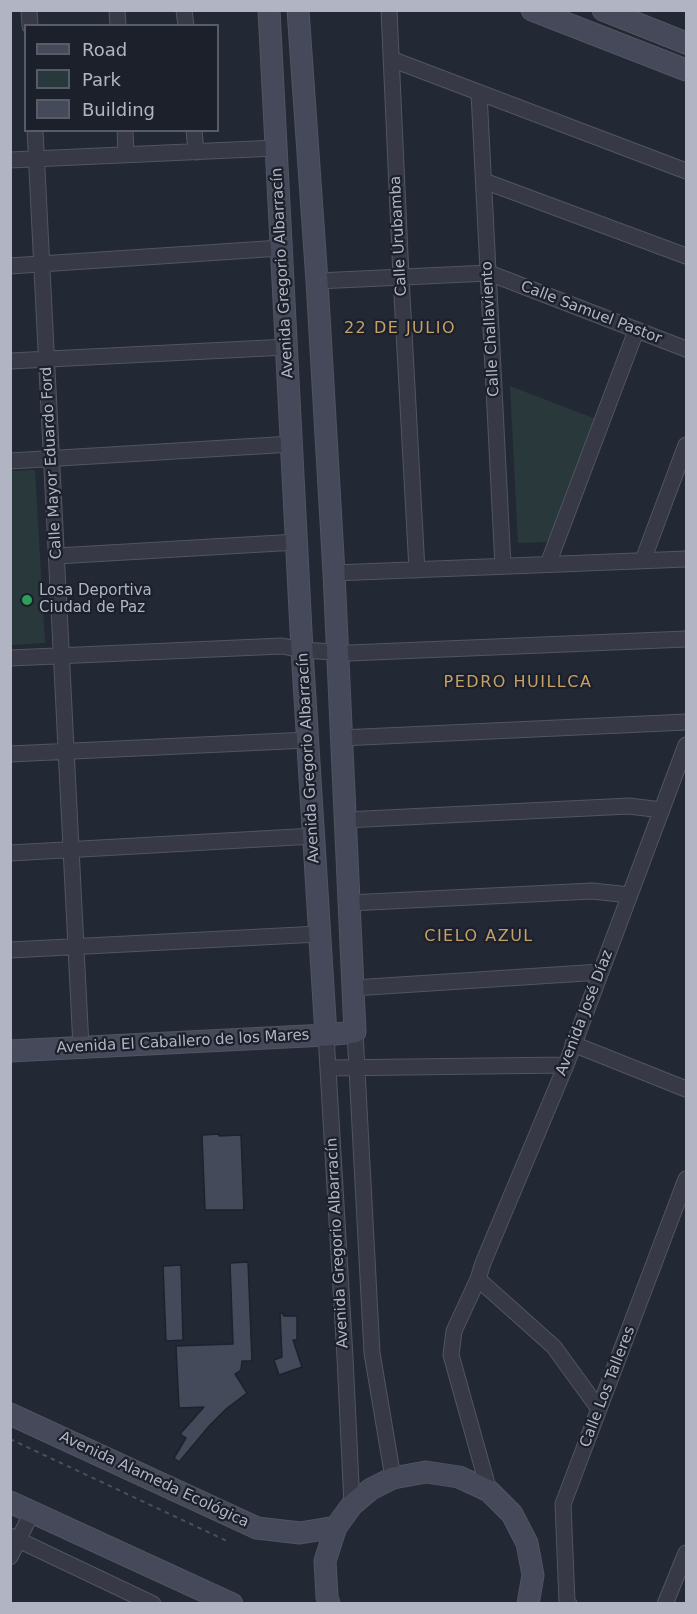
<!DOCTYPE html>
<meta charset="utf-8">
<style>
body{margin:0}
#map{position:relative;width:697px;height:1614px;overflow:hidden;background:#232835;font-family:"DejaVu Sans",sans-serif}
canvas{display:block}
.frame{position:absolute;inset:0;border:12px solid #b1b5c3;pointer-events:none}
.legend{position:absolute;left:24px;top:24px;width:195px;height:108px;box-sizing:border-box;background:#1c202b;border:2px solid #585c68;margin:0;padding:8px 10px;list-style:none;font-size:18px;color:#b1b5c3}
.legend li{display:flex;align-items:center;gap:12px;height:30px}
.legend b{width:30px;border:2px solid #585c68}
</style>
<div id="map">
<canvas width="697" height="1614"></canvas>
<div class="frame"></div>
<ul class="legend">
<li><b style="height:8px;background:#454959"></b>Road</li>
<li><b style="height:16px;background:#29383b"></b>Park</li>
<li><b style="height:16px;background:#454a5a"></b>Building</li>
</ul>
</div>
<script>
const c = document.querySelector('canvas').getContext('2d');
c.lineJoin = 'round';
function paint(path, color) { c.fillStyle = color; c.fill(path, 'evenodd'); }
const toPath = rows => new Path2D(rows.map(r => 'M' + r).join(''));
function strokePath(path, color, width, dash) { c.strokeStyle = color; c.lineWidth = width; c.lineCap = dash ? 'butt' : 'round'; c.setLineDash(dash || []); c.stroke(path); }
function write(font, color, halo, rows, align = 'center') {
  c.font = font + ' "DejaVu Sans",sans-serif'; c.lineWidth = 4.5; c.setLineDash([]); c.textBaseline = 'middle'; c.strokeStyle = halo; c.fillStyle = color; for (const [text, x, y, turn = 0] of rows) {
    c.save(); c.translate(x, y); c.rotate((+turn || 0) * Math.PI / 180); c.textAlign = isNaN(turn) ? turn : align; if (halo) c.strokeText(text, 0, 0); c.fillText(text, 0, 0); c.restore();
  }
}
const green = toPath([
 [510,386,596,419,548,542,518,543],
 [35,470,45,643,11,645,11,471]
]);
const building = toPath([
 [219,1134,219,1136,241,1135,244,1210,205,1210,202,1135,219,1134],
 [248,1262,252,1361,242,1361,241,1370,235,1374,247,1393,226,1409,210,1425,179,1462,174,1458,186,1438,180,1434,204,1407,179,1408,176,1346,233,1344,230,1263,248,1262],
 [181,1265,183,1340,166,1341,163,1266,181,1265],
 [280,1313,282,1313,284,1316,297,1316,297,1340,293,1340,302,1367,279,1375,274,1360,282,1357,280,1313]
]);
const path = toPath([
 [10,1439,227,1541]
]);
const street = toPath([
 [29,10,30,26],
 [117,10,118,26],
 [184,10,186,26],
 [389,10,401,277,417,570],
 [391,59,686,171],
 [479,93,503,566],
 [35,130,81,1047],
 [125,130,126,154],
 [194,130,196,152],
 [10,160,276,148],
 [484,181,686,256],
 [10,266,281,248],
 [317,281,489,273,686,349],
 [10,361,287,347],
 [10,461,292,444],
 [57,556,297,542],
 [643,560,686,445],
 [548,564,636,331],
 [334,573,686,559],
 [10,658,282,646,302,650,349,653,686,639],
 [341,738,686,722],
 [10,754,308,740],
 [345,820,629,806,662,810],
 [10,853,314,836],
 [349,903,592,891,630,895],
 [10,950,319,934],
 [353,988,601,972],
 [355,1032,372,1353,393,1478],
 [326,1035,345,1357,352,1505],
 [573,1044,686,1089],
 [328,1068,566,1065],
 [478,1279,554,1347,599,1409],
 [489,1491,451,1355,454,1331,478,1279,483,1263,566,1065,686,745],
 [10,1536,153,1604],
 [10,1557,32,1512],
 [569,1604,567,1602,563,1504,686,1179],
 [665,1604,686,1553]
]);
const secondary = toPath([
 [269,10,302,650,326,1035],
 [532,10,686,70],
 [603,10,686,43],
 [10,1051,326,1035,355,1032,334,573,317,281,298,10],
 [10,1414,257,1528,300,1533,336,1527],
 [10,1502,232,1604],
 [329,1604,327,1597,325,1561,336,1527,352,1505,371,1489,393,1478,426,1472,459,1477,489,1491,512,1514,527,1543,533,1575,528,1604]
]);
const markers = [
 [27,600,6,"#2e9e5b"]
];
const streetNames = [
 ["Calle Urubamba",399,236,-93],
 ["Avenida Gregorio Albarracín",283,273,-93],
 ["Calle Samuel Pastor",591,313,21],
 ["Calle Challaviento",491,329,-93],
 ["Calle Mayor Eduardo Ford",52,463,-93],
 ["Avenida Gregorio Albarracín",309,758,-93],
 ["Avenida José Díaz",585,1013,-69],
 ["Avenida El Caballero de los Mares",183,1042,-3],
 ["Avenida Gregorio Albarracín",338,1243,-93],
 ["Calle Los Talleres",608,1387,-69],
 ["Avenida Alameda Ecológica",154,1480,25]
];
const poiNames = [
 ["Losa Deportiva",39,591],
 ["Ciudad de Paz",39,608]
];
const neighbourhoodNames = [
 ["22 DE JULIO",400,329],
 ["PEDRO HUILLCA",518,683],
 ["CIELO AZUL",479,937]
];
paint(green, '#29383b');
paint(building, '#454a5a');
strokePath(building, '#1e222d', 1.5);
strokePath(street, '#515561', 17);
strokePath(secondary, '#515561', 23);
strokePath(path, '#475358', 2, [4.5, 4.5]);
strokePath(street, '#373a46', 15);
strokePath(secondary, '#454959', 21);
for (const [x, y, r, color] of markers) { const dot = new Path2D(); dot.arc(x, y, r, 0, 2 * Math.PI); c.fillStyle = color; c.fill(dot); strokePath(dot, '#1c202b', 2); }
write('15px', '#b1b5c3', '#1c202b', streetNames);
write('15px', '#b1b5c3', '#1c202b', poiNames, 'left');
c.letterSpacing = '1.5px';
write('16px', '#c5a16a', '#1c202b', neighbourhoodNames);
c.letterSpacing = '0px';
</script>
